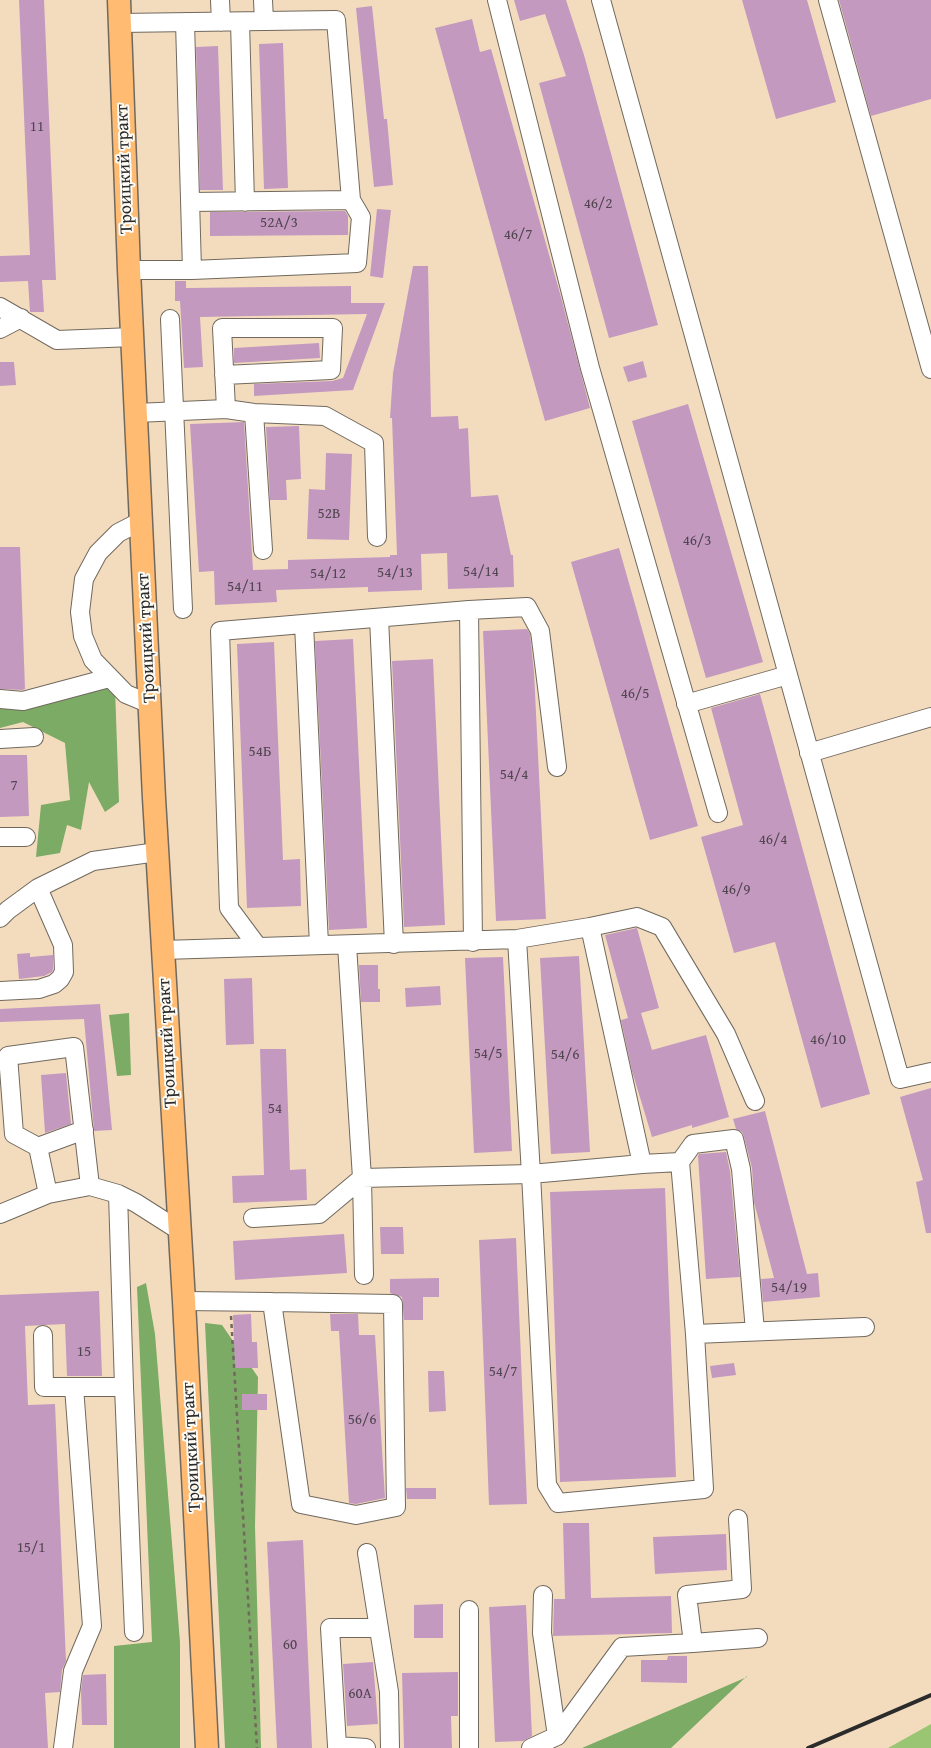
<!DOCTYPE html>
<meta charset="utf-8">
<style>
body{margin:0}
canvas{display:block;background:#f3dcbe}
</style>
<canvas width="931" height="1748"></canvas>
<script>
const c = document.querySelector('canvas').getContext('2d');
c.lineJoin = 'round';
function paint(path, color) { c.fillStyle = color; c.fill(path, 'evenodd'); }
const toPath = rows => new Path2D(rows.map(r => 'M' + r).join(''));
function strokePath(path, color, width, dash) { c.strokeStyle = color; c.lineWidth = width; c.lineCap = dash ? 'butt' : 'round'; c.setLineDash(dash || []); c.stroke(path); }
function write(font, color, halo, rows, align = 'center') {
  c.font = font + ' "Gentium Book Plus",serif'; c.lineWidth = 4; c.setLineDash([]); c.textBaseline = 'middle'; c.strokeStyle = halo; c.fillStyle = color; for (const [text, x, y, turn = 0] of rows) {
    c.save(); c.translate(x, y); c.rotate((+turn || 0) * Math.PI / 180); c.textAlign = isNaN(turn) ? turn : align; if (halo) c.strokeText(text, 0, 0); c.fillText(text, 0, 0); c.restore();
  }
}
const green = toPath([
 [931,1724,931,1748,888,1748]
]);
const forest = toPath([
 [69,683,115,688,119,802,105,812,89,782,81,830,67,825,60,853,36,857,41,805,70,800,65,743,23,722,0,728,0,707,49,704],
 [129,1013,131,1075,117,1076,109,1015],
 [146,1283,155,1334,180,1642,180,1748,114,1748,114,1646,152,1642,137,1287],
 [205,1323,222,1325,258,1377,255,1526,261,1748,225,1748],
 [747,1676,671,1748,582,1748,747,1677]
]);
const building = toPath([
 [19,0,44,0,56,280,42,280,44,312,30,312,28,281,0,282,0,256,30,255],
 [514,0,566,0,584,55,658,325,609,338,539,83,566,76,545,14,520,21],
 [742,0,807,0,836,102,776,119],
 [839,0,931,0,931,99,871,116],
 [372,6,384,119,387,119,393,185,374,187,356,8],
 [472,19,480,52,491,49,561,297,590,408,545,421,435,28],
 [283,43,288,188,264,189,259,44],
 [218,46,223,190,200,190,196,47],
 [377,209,391,210,383,278,370,276],
 [345,211,348,216,348,235,210,236,210,212],
 [413,266,428,266,431,417,458,416,459,429,468,428,471,497,498,495,511,555,513,555,514,587,448,589,447,553,421,554,422,590,368,592,368,587,276,590,277,602,215,605,214,571,199,572,190,424,244,422,253,570,288,569,288,560,390,557,390,555,397,555,392,418,390,418,393,373],
 [175,281,186,281,186,288,351,286,351,303,385,303,353,390,254,396,254,384,332,381,343,378,367,314,200,317,203,367,184,368,180,301,175,301],
 [319,343,320,358,234,363,234,348],
 [643,361,647,377,628,382,623,367],
 [0,362,14,362,16,385,0,386],
 [688,404,763,662,706,678,632,421],
 [299,426,301,479,286,480,287,500,270,500,266,427],
 [326,453,352,454,349,540,307,539,309,489,325,490],
 [0,547,20,547,25,689,22,690,0,689],
 [619,548,698,826,650,840,571,562],
 [527,629,530,634,534,672,546,919,496,921,483,631],
 [353,639,367,928,329,930,315,641],
 [274,642,283,860,300,859,301,906,247,908,237,644],
 [433,659,445,925,404,927,392,661],
 [760,694,870,1094,821,1108,775,942,734,953,701,837,743,825,711,708],
 [0,755,27,755,29,816,0,817],
 [637,928,659,1008,641,1013,652,1050,706,1035,729,1117,692,1128,692,1125,652,1137,632,1071,621,1020,628,1018,605,935],
 [30,953,30,957,53,955,53,969,52,972,44,976,19,979,17,954],
 [579,956,590,1152,551,1154,540,958],
 [503,957,512,1151,474,1153,465,958],
 [359,965,378,965,378,989,380,989,380,1002,361,1002],
 [252,978,254,1044,226,1045,224,979],
 [440,986,441,1005,406,1007,405,988],
 [100,1004,112,1130,94,1131,84,1019,0,1022,0,1009],
 [260,1049,286,1049,290,1170,306,1169,307,1200,233,1203,232,1176,264,1175],
 [66,1073,71,1124,45,1133,41,1075],
 [931,1088,931,1233,926,1233,916,1182,923,1180,900,1097],
 [765,1111,807,1274,818,1273,820,1297,763,1302,761,1279,774,1278,754,1202,752,1168,744,1137,742,1132,736,1129,733,1119],
 [726,1152,730,1171,740,1277,706,1279,698,1156,699,1154],
 [665,1188,676,1477,560,1482,550,1192],
 [380,1227,403,1227,404,1254,381,1254],
 [344,1234,347,1273,235,1280,233,1241],
 [516,1238,527,1504,489,1505,479,1240],
 [439,1278,439,1297,423,1297,423,1320,404,1320,402,1297,390,1293,390,1279],
 [99,1291,102,1376,67,1376,65,1324,25,1326,28,1405,55,1404,66,1661,62,1670,60,1692,45,1693,48,1748,0,1748,0,1295],
 [251,1314,252,1342,257,1342,258,1368,235,1368,233,1315],
 [330,1314,358,1314,359,1335,375,1335,385,1498,356,1504,349,1503,339,1331,331,1331],
 [734,1363,736,1375,712,1378,710,1366],
 [428,1371,444,1371,446,1411,429,1412],
 [242,1394,267,1394,267,1410,242,1410],
 [406,1488,436,1488,436,1499,407,1499],
 [563,1523,589,1523,591,1598,671,1596,672,1633,553,1636,554,1599,565,1599],
 [726,1534,727,1570,655,1574,653,1537],
 [303,1540,312,1748,277,1748,267,1542],
 [443,1604,443,1638,414,1638,414,1605],
 [526,1605,532,1736,523,1741,495,1742,489,1607],
 [668,1656,687,1656,687,1683,641,1682,641,1660,667,1660],
 [373,1662,378,1724,347,1726,343,1664],
 [458,1672,458,1716,451,1716,452,1748,404,1748,402,1673],
 [106,1674,107,1725,82,1725,81,1691,83,1675]
]);
const path = toPath([
 [231,1316,257,1748]
]);
const minor = toPath([
 [220,0,221,22],
 [263,0,264,21],
 [497,0,590,368,718,813],
 [601,0,900,1079,931,1072],
 [828,0,931,369],
 [185,22,192,270],
 [240,22,245,202],
 [120,23,336,20,351,200,191,202],
 [129,270,192,270,357,263,361,217,351,200],
 [0,307,57,340,133,337],
 [170,319,183,609],
 [0,329,21,318],
 [224,375,331,370,333,328,222,328,226,409],
 [136,413,226,409,254,413,325,416,374,443,377,537],
 [254,413,263,550],
 [141,521,118,533,98,553,84,579,80,612,83,636,93,660,126,694,150,704],
 [469,610,473,942],
 [379,618,394,944],
 [304,624,319,945],
 [0,699,23,701,109,678],
 [686,704,788,675],
 [0,739,34,737],
 [809,753,931,717],
 [0,837,26,837],
 [0,918,8,910,38,888,93,861,157,852],
 [590,927,642,1164],
 [347,945,362,1178,364,1275],
 [258,947,229,908,220,631,469,610,527,607,540,631,557,767],
 [163,950,517,939,590,927,637,917,662,927,726,1034,755,1101],
 [0,991,39,989,54,984,60,979,64,972,63,945,38,888],
 [38,1147,84,1130],
 [680,1162,693,1144,734,1139,741,1169,755,1331],
 [48,1194,38,1147,14,1134,8,1056,74,1047,90,1186],
 [0,1214,48,1194,90,1186,118,1194,136,1203,180,1231],
 [253,1218,319,1214,362,1178,531,1174,642,1164,680,1162,695,1334,704,1489,558,1503,547,1485,531,1174,517,939],
 [184,1301,272,1302,393,1304,396,1507,356,1515,301,1504,272,1302],
 [695,1334,865,1327],
 [43,1335,44,1387,74,1387],
 [124,1387,134,1632],
 [367,1553,389,1692,390,1748],
 [543,1595,542,1633,557,1736],
 [693,1643,758,1638],
 [63,1748,73,1671,92,1626,74,1387,124,1387,118,1194],
 [366,1748,337,1746,330,1628,379,1628],
 [469,1748,469,1610],
 [531,1748,557,1736,622,1647,693,1643,687,1595,742,1589,738,1519]
]);
const major = toPath([
 [119,0,129,270,154,798,184,1301,207,1748]
]);
const rail = toPath([
 [808,1748,931,1695]
]);
const numberNames = [
 ["11",37,127],
 ["46/2",598,204],
 ["52А/3",279,223],
 ["46/7",518,235],
 ["52В",329,514],
 ["46/3",697,541],
 ["54/14",481,572],
 ["54/13",395,573],
 ["54/12",328,574],
 ["54/11",245,587],
 ["46/5",635,694],
 ["54Б",260,752],
 ["54/4",514,775],
 ["7",14,786],
 ["46/4",773,840],
 ["46/9",736,890],
 ["46/10",828,1040],
 ["54/5",488,1054],
 ["54/6",565,1055],
 ["54",275,1109],
 ["54/19",789,1288],
 ["15",84,1352],
 ["54/7",503,1372],
 ["56/6",362,1420],
 ["15/1",31,1548],
 ["60",290,1645],
 ["60А",360,1694]
];
const streetNames = [
 ["Троицкий тракт",125,169,-92],
 ["Троицкий тракт",147,638,-93],
 ["Троицкий тракт",168,1043,-93],
 ["Троицкий тракт",192,1447,-93]
];
paint(green, '#9ac673');
paint(forest, '#7bab65');
paint(building, '#c499c0');
strokePath(minor, '#71695e', 20);
strokePath(major, '#71695e', 25);
strokePath(path, '#71695e', 2.5, [4, 4]);
strokePath(minor, '#fff', 18);
strokePath(major, '#febb71', 22);
strokePath(rail, '#2b2b2b', 4);
write('15px', '#514650', null, numberNames);
write('18px', '#2b2b2b', '#fdfcf7', streetNames);
</script>
